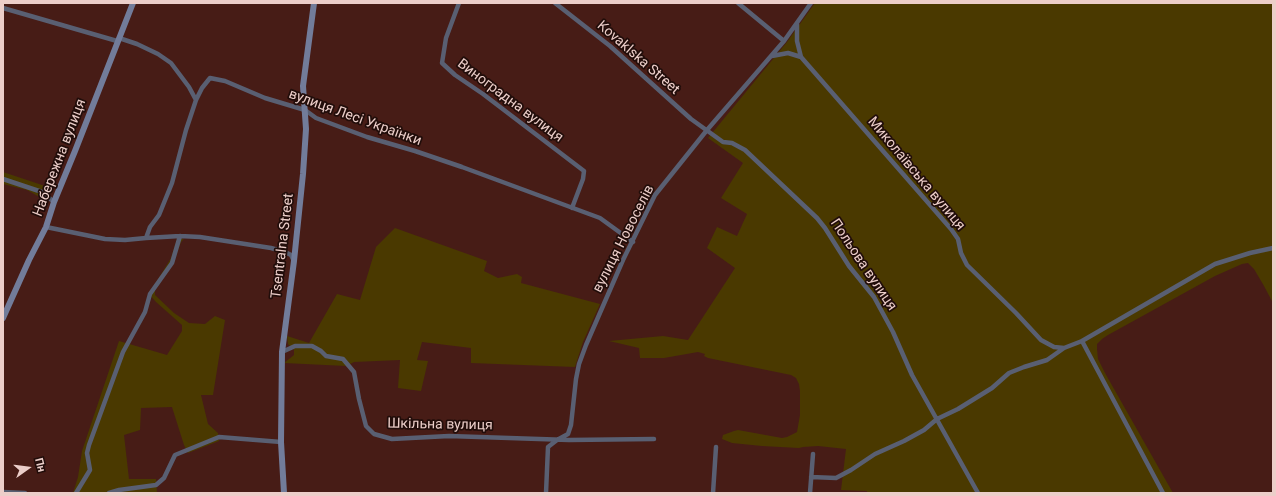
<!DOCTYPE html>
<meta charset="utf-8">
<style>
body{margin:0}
#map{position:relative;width:1276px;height:496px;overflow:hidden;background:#471c16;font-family:Roboto,sans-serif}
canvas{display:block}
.frame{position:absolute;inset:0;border:4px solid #eccec9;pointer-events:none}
.north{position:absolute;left:8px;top:448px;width:40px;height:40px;-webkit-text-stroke:3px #210d0a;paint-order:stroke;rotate:76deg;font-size:11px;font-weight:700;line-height:16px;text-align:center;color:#eccec9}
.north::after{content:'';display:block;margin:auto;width:14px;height:18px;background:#eccec9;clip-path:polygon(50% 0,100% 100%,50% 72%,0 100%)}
</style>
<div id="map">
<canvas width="1276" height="496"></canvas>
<div class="frame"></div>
<div class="north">Пн</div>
</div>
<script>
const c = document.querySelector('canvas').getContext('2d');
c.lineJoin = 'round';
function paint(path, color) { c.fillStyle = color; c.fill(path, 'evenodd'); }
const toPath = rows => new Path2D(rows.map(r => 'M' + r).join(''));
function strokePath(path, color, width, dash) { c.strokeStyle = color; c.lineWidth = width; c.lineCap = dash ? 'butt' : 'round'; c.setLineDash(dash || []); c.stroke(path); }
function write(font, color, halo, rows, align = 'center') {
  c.font = font + ' Roboto,sans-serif'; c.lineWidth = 3.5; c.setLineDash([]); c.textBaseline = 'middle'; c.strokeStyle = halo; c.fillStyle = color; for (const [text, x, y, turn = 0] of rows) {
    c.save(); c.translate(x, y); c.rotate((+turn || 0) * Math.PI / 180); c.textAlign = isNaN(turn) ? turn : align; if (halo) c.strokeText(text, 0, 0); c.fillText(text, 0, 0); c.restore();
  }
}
const green = toPath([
 [815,3,1273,3,1273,303,1264,286,1254,269,1248,263,1242,264,1215,276,1108,335,1102,339,1097,344,1097,349,1098,359,1105,373,1173,493,867,493,867,491,841,490,846,449,818,446,803,447,799,448,762,446,732,443,722,439,723,435,734,431,738,430,782,438,787,437,797,432,800,415,800,391,799,384,796,378,791,375,708,358,704,356,705,354,698,352,664,358,640,358,639,348,609,341,663,336,688,340,735,268,707,248,717,227,737,236,747,214,721,198,743,163,708,138,787,42],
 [3,172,51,188,46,203,43,199,27,190,3,184],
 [395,228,487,261,484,271,498,278,517,274,522,277,521,283,600,304,583,342,575,367,471,363,471,348,422,342,417,360,428,361,421,391,398,388,400,360,354,362,346,366,284,363,294,355,294,350,288,344,287,336,309,343,337,294,360,300,376,247],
 [177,239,184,239,181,242,173,264,155,290,155,295,174,313,189,323,205,324,215,316,225,320,213,395,201,395,208,424,218,433,219,441,188,453,184,445,172,407,141,408,140,430,124,435,129,479,156,479,157,493,73,493,78,477,82,451,119,341,167,355,182,331,182,325,156,302,149,294,171,258]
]);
const street = toPath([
 [459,3,446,38,442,63,455,75,483,94,584,171,583,179,572,208],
 [555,3,610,46,691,119,723,142,732,143,745,150,817,218,825,228,849,266,874,297,893,332,912,375,978,493],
 [738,3,784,41],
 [3,8,117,41],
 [797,24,797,41,801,57,951,229,958,239,961,253,967,265,1016,313,1041,340,1054,347,1064,348],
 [119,38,137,44,158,54,171,63,189,87,196,100],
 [772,56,788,53,801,57],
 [3,179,42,192,54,202],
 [46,227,105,239,125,240,146,238,180,236,200,237,271,248,285,252,291,255,294,261],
 [146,238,150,227,159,215,172,183,186,130,196,100,202,88,210,78,225,81,265,98,305,110,316,118,367,137,415,151,462,167,600,218,633,242],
 [282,352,295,346,312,346,321,351,326,356,343,359,354,372,359,399,366,426,374,434,392,439,449,436,569,440,654,439],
 [811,477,836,478,851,470,875,454,904,441,924,430,937,419,958,409,992,388,1009,373,1024,367,1047,360,1064,348,1082,341],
 [3,492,25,493],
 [76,493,90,470,87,453,89,445,123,352,145,312,150,294,172,263,180,236],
 [109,493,119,490,156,485,164,478,175,455,219,437,281,442],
 [546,493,548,447,557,440,568,434,571,425,576,379,579,364,586,345,623,260,655,195,707,130,784,41,811,3],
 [713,493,716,447],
 [810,493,813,454],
 [1163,493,1082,341,1215,264,1250,253,1273,248]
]);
const secondary = toPath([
 [3,318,29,260,46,227,54,202,75,151,133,3],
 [284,493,281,442,282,352,294,261,303,174,306,129,303,86,314,3]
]);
const streetNames = [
 ["Kovaklska Street",638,58,41],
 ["Виноградна вулиця",510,101,37],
 ["вулиця Лесі Українки",355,118,20],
 ["Набережна вулиця",60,158,-69],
 ["Миколаївська вулиця",916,174,50],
 ["вулиця Новоселів",624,239,-63],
 ["Tsentralna Street",283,246,-83],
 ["Польова вулиця",863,265,56],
 ["Шкільна вулиця",440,425,1]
];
paint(green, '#4a3900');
strokePath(street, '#595f72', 4.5);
strokePath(secondary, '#727c9a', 6);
write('14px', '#eccec9', '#210d0a', streetNames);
</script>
